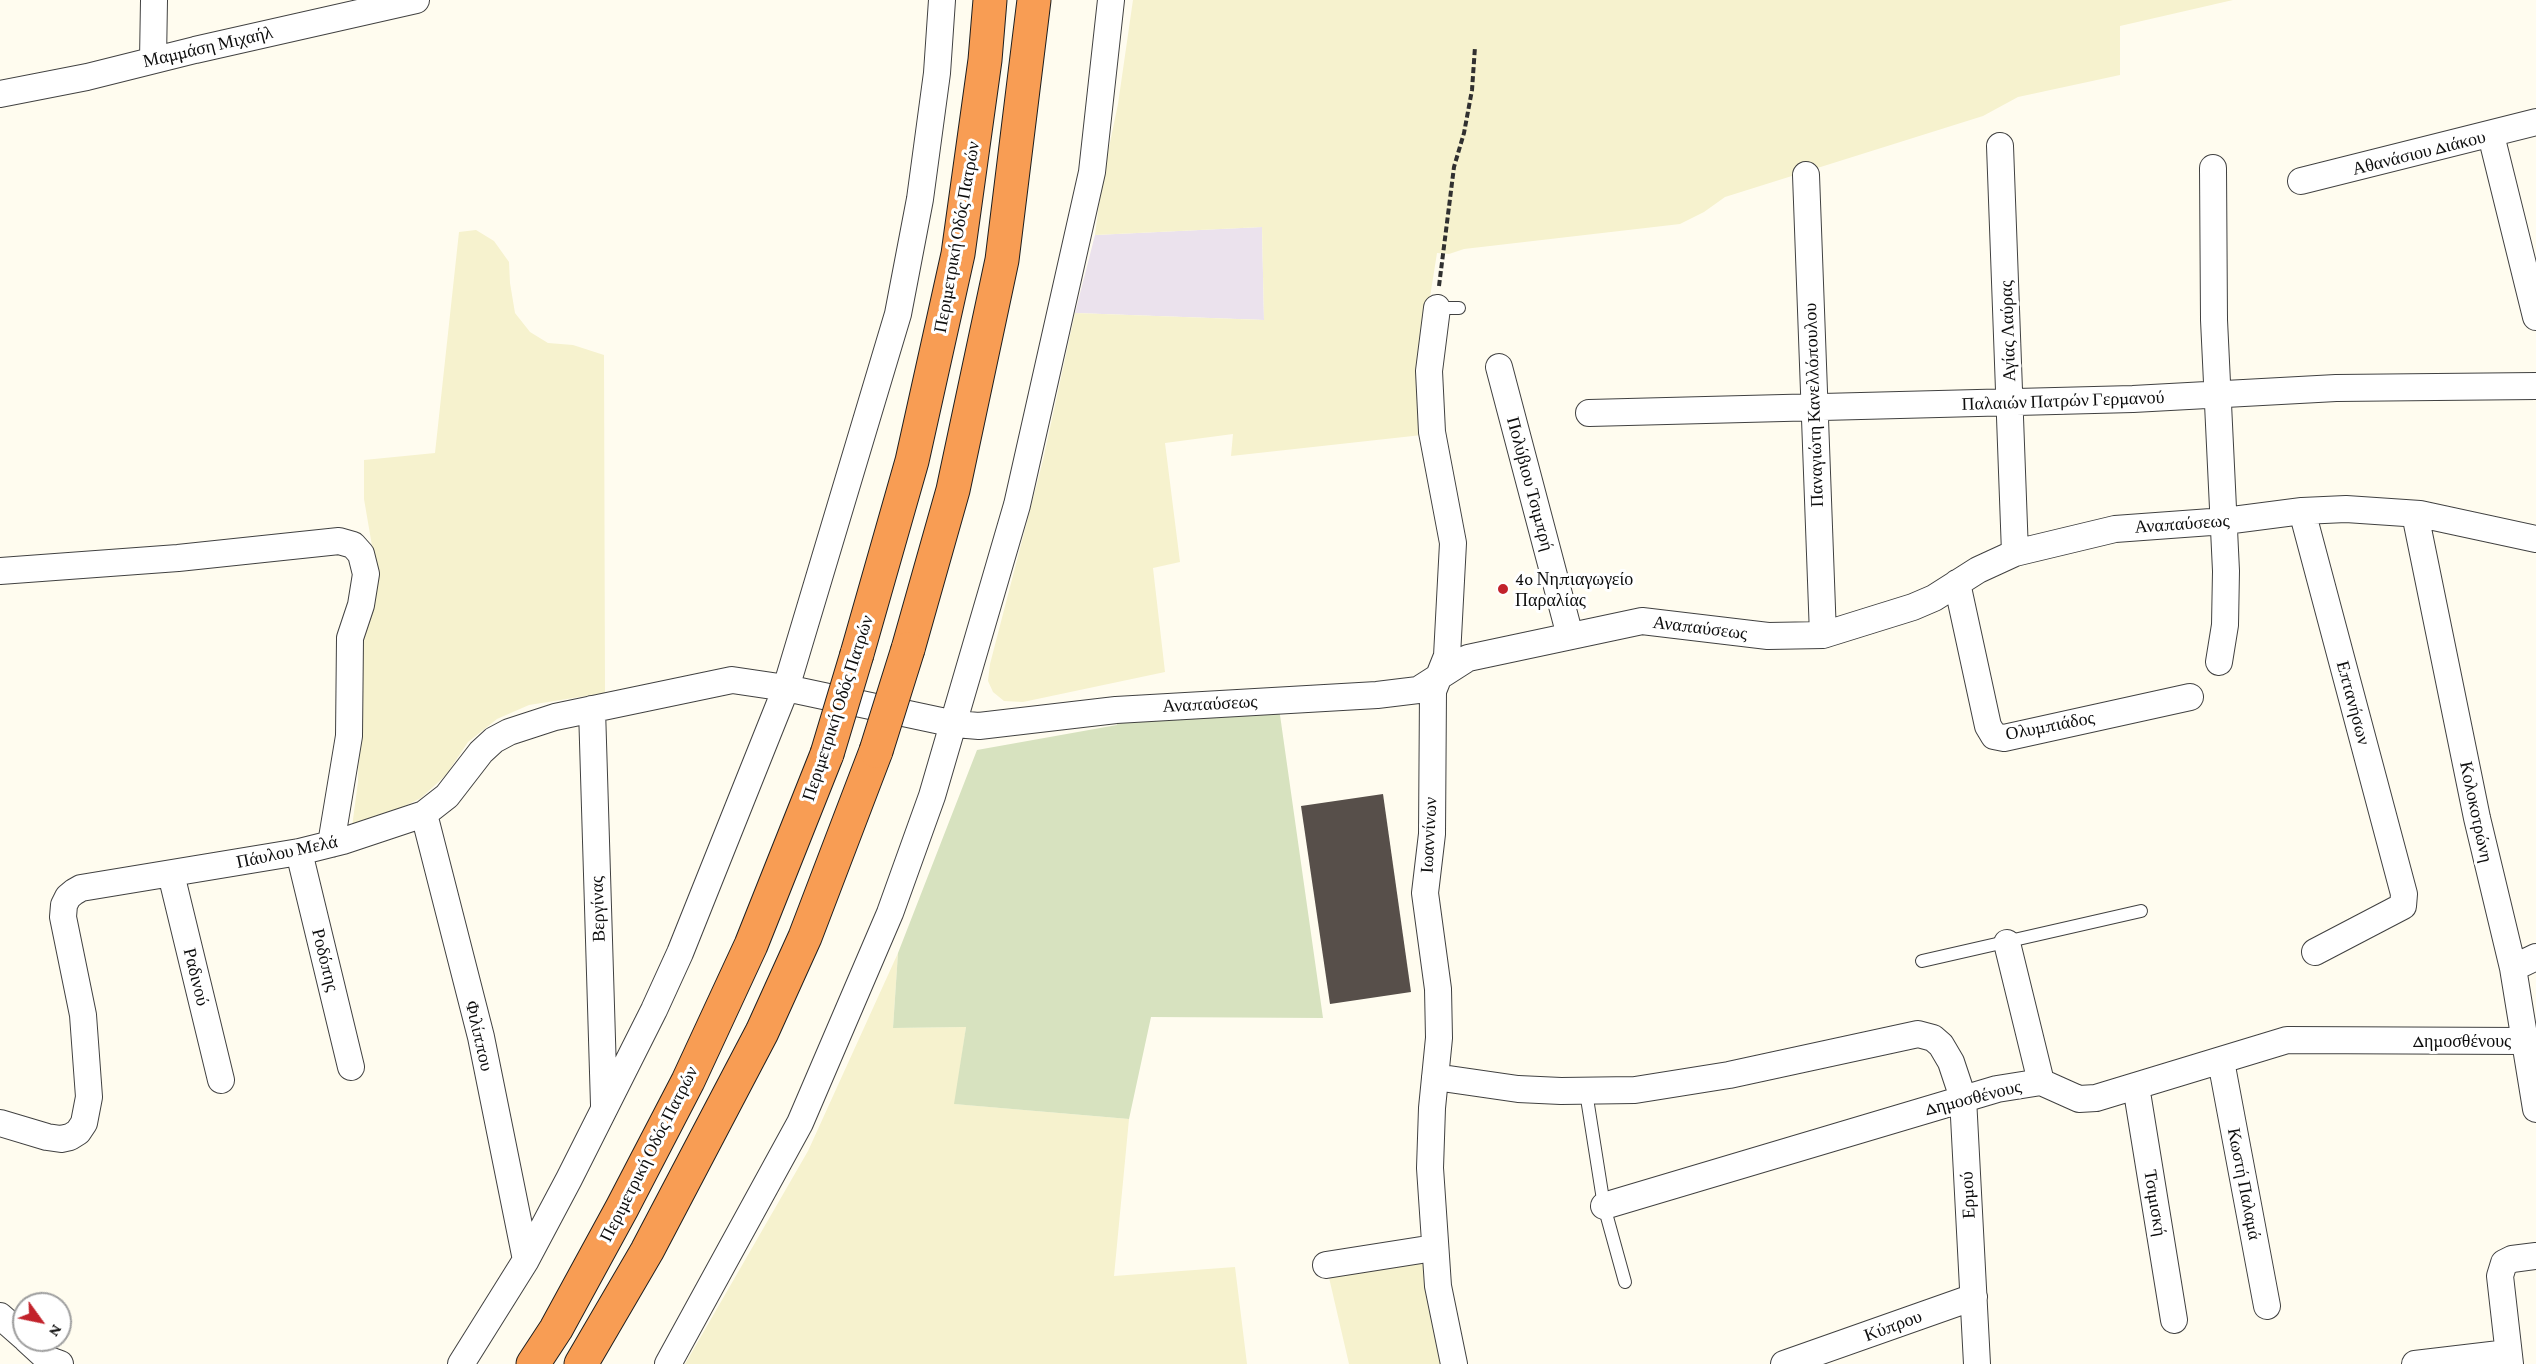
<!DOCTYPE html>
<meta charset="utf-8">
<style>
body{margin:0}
#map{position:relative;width:2536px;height:1364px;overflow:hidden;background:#fffcef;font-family:"Crimson Pro",serif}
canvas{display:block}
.north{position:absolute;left:12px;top:1292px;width:60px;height:60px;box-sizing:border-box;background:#fff;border:2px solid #9f9f9f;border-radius:50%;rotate:123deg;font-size:16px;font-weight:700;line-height:24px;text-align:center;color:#0e0e0e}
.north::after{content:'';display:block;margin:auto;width:21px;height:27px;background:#c2222b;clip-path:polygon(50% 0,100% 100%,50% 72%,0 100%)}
</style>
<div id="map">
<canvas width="2536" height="1364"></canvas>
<div class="north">N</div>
</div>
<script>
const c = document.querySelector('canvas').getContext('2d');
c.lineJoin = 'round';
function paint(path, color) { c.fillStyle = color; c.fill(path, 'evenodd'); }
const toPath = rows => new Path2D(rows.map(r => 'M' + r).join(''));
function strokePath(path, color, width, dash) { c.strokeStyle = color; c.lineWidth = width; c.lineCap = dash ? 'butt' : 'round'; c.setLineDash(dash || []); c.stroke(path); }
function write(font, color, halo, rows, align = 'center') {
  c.font = font + ' "Crimson Pro",serif'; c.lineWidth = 6; c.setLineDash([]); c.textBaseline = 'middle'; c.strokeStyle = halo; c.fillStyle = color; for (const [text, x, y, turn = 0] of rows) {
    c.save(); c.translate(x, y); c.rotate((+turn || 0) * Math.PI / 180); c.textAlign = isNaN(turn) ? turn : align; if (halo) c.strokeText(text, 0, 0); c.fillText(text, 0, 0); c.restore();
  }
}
const industrial = toPath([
 [1262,227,1264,320,1075,313,1095,235]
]);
const farmland = toPath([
 [1133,0,2233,0,2120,26,2120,75,2018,97,1983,116,1725,197,1704,212,1680,224,1464,249,1449,254,1437,253,1421,354,1422,435,1231,456,1233,434,1165,443,1180,562,1153,568,1165,672,1023,702,1004,701,993,692,988,681,990,664,1043,460,1075,313,1264,320,1262,227,1095,235,1102,181,1118,104],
 [476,230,494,241,509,262,510,283,515,313,530,332,548,343,573,345,604,355,605,693,529,705,497,719,468,742,446,775,421,798,387,815,352,827,358,782,360,662,366,616,377,575,364,499,364,460,435,453,459,232],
 [898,953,893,1028,966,1027,955,1104,1129,1119,1114,1276,1235,1267,1247,1364,685,1364,808,1151],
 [1430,1254,1452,1364,1349,1364,1324,1256]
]);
const cemetery = toPath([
 [1279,708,1323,1018,1151,1017,1129,1119,954,1104,966,1027,893,1028,898,953,977,750,1117,725,1117,719]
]);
const building = toPath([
 [1383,794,1411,992,1330,1004,1301,806]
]);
const path = toPath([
 [1439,286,1454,167,1464,133,1472,90,1475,47]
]);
const service = toPath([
 [1437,308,1459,308],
 [1922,961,2141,911],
 [1586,1092,1604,1206,1625,1282]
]);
const minor = toPath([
 [153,60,154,0],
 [0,94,87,77,195,50,416,0],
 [2491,135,2536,317],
 [2000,146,2015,553],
 [2213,168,2214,320,2226,571,2225,625,2219,662],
 [1806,175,1823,635],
 [2301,181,2536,122],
 [1437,308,1429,371,1432,432,1453,543,1447,656,1433,691,1432,834,1425,893,1438,989,1439,1038,1432,1108,1430,1168,1438,1286,1454,1364],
 [1499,367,1570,636],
 [1589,413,2133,399,2336,388,2536,386],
 [2302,511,2404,894,2403,906,2315,952],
 [2415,514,2477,818,2513,968,2536,1109],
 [0,571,178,558,339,541,353,545,361,554,366,574,361,605,350,638,349,736,331,844],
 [1957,583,1988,726,1994,736,2004,738,2190,697],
 [592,709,604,1105],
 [424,814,481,1037,526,1260],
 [299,852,351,1067],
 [171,874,221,1080],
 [2007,943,2041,1082],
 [2513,968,2536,957],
 [2221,1061,2267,1306],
 [1435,1077,1518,1089,1561,1091,1635,1090,1729,1075,1918,1034,1933,1038,1941,1045,1951,1062,1963,1098,1977,1364],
 [2136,1086,2174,1320],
 [0,1123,47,1137,61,1139,70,1137,78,1132,84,1123,89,1097,83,1015,63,917,64,905,68,897,74,892,81,888,299,852,343,841,424,814,447,796,481,752,494,740,509,732,555,717,732,680,786,688,955,724,979,726,1116,710,1377,695,1418,690,1468,658,1642,621,1768,636,1823,635,1913,607,1934,598,1978,570,2015,553,2115,529,2225,521,2302,511,2346,509,2420,514,2536,539],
 [1604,1206,1997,1089,2041,1082,2079,1099,2096,1098,2287,1040,2523,1041],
 [1326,1265,1434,1248],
 [0,1316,24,1337],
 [27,1340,49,1360,60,1364],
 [461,1364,526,1260,569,1179,654,1010,680,953,786,688,898,314,920,199,937,73,942,0],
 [668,1364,800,1123,890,913,932,796,1017,505,1092,172,1111,0],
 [1784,1364,1974,1297],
 [2415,1364,2508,1353],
 [2510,1364,2500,1276,2504,1263,2512,1259,2536,1256]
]);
const motorway = toPath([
 [908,649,953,490,1002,260,1034,0],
 [857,654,912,461,958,254,985,60,990,0],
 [533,1364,556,1329,622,1208,688,1081,751,945,827,754],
 [581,1364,647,1251,762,1032,805,937,876,751]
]);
const motorwayBridge = toPath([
 [876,751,908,649],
 [827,754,857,654]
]);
const markers = [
 [1503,589,6,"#c2222b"]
];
const streetNames = [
 ["Μαμμάση Μιχαήλ",208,47,-13],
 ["Αθανάσιου Διάκου",2419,153,-14],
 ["Περιμετρική Οδός Πατρών",957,237,-80],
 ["Αγίας Λαύρας",2008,331,-92],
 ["Παλαιών Πατρών Γερμανού",2063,401,-2],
 ["Παναγιώτη Κανελλόπουλου",1814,405,-92],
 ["Πολύβιου Τσιμπρή",1530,484,75],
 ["Αναπαύσεως",2182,524,-4],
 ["Αναπαύσεως",1700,628,7],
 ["Επτανήσων",2353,703,75],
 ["Αναπαύσεως",1210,704,-3],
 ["Περιμετρική Οδός Πατρών",838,708,-72],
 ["Ολυμπιάδος",2050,726,-11],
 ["Κολοκοτρώνη",2476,812,78],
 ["Ιωαννίνων",1429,835,-87],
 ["Πάυλου Μελά",287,852,-12],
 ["Βεργίνας",598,909,-92],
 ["Ροδόπης",325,960,76],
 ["Ραδινού",196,977,76],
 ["Φιλίππου",479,1036,77],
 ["Δημοσθένους",2462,1041],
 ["Δημοσθένους",1973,1098,-14],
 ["Περιμετρική Οδός Πατρών",649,1154,-63],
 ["Κωστή Παλαμά",2244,1184,79],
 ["Ερμού",1968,1195,-93],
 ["Τσιμισκή",2155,1203,81],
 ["Κύπρου",1893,1326,-20]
];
const poiNames = [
 ["4o Νηπιαγωγείο",1515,579],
 ["Παραλίας",1515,600]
];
paint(industrial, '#ebe2ed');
paint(farmland, '#f6f2ce');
paint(cemetery, '#d7e2bf');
paint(building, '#574f4a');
strokePath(service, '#414141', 14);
strokePath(minor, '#414141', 28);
strokePath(motorway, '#1f1f1f', 35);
strokePath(path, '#303030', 4, [6, 3]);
strokePath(service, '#fff', 12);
strokePath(minor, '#fff', 26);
strokePath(motorway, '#f89d54', 33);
strokePath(motorwayBridge, '#1f1f1f', 35, []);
strokePath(motorwayBridge, '#f89d54', 33);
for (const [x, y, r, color] of markers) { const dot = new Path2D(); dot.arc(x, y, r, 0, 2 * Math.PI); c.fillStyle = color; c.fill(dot); strokePath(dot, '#fff', 2); }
write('18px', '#0e0e0e', '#fff', streetNames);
write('18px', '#0e0e0e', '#fff', poiNames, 'left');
</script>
